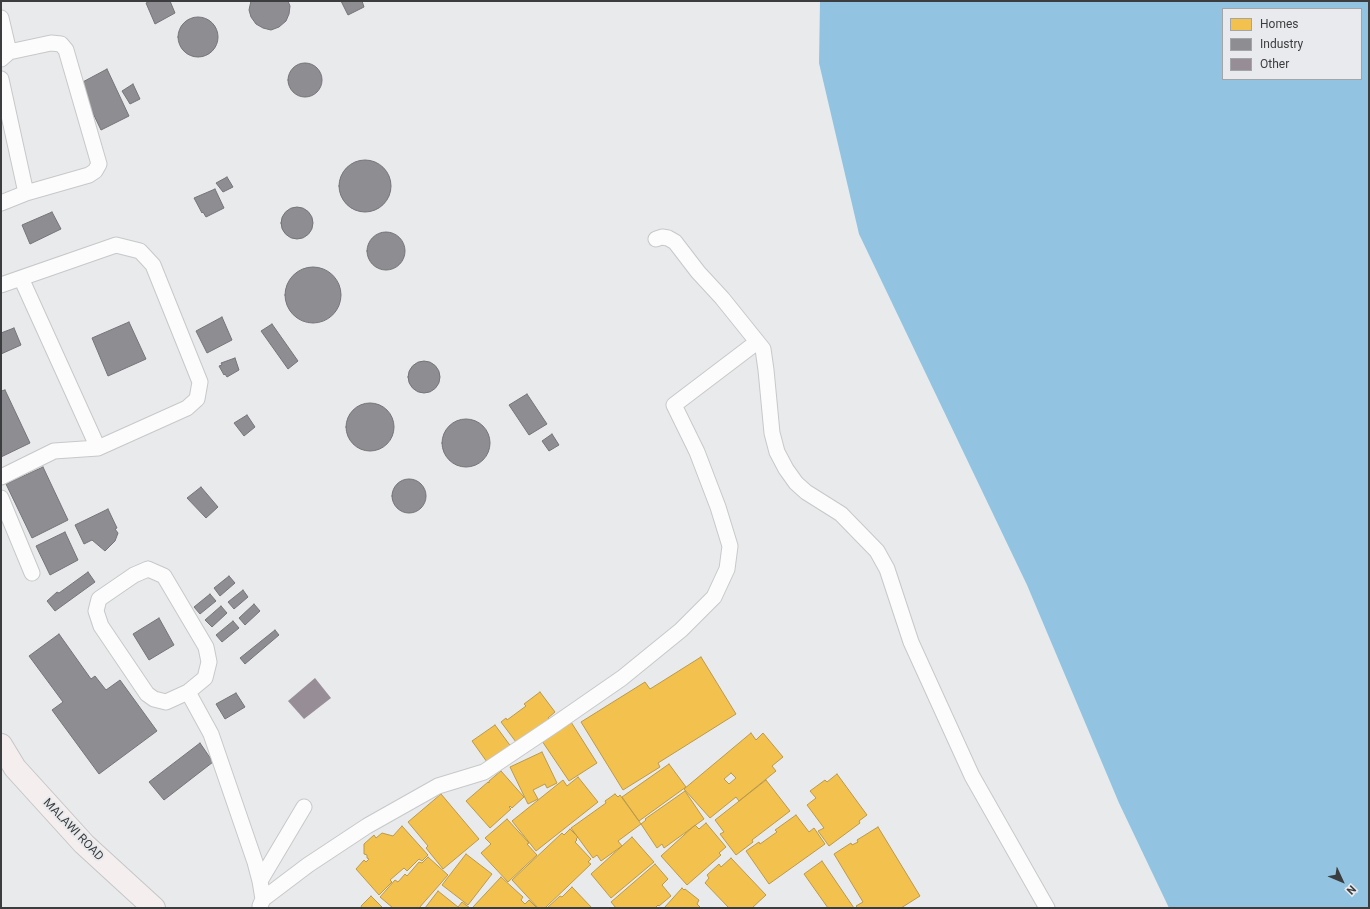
<!DOCTYPE html>
<style>
body{margin:0}
#map{position:relative;width:1370px;height:909px;overflow:hidden;background:#e9eaec;font-family:Roboto,sans-serif}
canvas{display:block}
.frame{position:absolute;inset:0;border:2px solid #3c3d3e;pointer-events:none}
.legend{position:absolute;left:1222px;top:8px;width:140px;height:72px;box-sizing:border-box;background:#e8eaed;border:1px solid #a3a5a7;margin:0;padding:5px 7px;list-style:none;font-size:12px;color:#3c3d3e}
.legend li{display:flex;align-items:center;gap:8px;height:20px}
.legend b{width:20px;border:1px solid #a3a5a7}
.north{position:absolute;left:1322px;top:861px;width:40px;height:40px;-webkit-text-stroke:3px #e8eaed;paint-order:stroke;rotate:134deg;font-size:11px;font-weight:700;line-height:16px;text-align:center;color:#3c3d3e}
.north::after{content:'';display:block;margin:auto;width:14px;height:18px;background:#3c3d3e;clip-path:polygon(50% 0,100% 100%,50% 72%,0 100%)}
</style>
<div id="map">
<canvas width="1370" height="909"></canvas>
<div class="frame"></div>
<ul class="legend">
<li><b style="height:11px;background:#f2c14e"></b>Homes</li>
<li><b style="height:11px;background:#8d8d92"></b>Industry</li>
<li><b style="height:11px;background:#978d96"></b>Other</li>
</ul>
<div class="north">N</div>
</div>
<script>
const c = document.querySelector('canvas').getContext('2d');
c.lineJoin = 'round';
function paint(path, color) { c.fillStyle = color; c.fill(path, 'evenodd'); }
const toPath = rows => new Path2D(rows.map(r => 'M' + r).join(''));
function strokePath(path, color, width, dash) { c.strokeStyle = color; c.lineWidth = width; c.lineCap = dash ? 'butt' : 'round'; c.setLineDash(dash || []); c.stroke(path); }
function write(font, color, halo, rows, align = 'center') {
  c.font = font + ' Roboto,sans-serif'; c.lineWidth = 4; c.setLineDash([]); c.textBaseline = 'middle'; c.strokeStyle = halo; c.fillStyle = color; for (const [text, x, y, turn = 0] of rows) {
    c.save(); c.translate(x, y); c.rotate((+turn || 0) * Math.PI / 180); c.textAlign = isNaN(turn) ? turn : align; if (halo) c.strokeText(text, 0, 0); c.fillText(text, 0, 0); c.restore();
  }
}
const water = toPath([
 [820,1,1369,1,1369,908,1169,908,1119,803,1027,585,859,234,819,63],
 [1223,9,1361,9,1361,79,1223,79]
]);
const homes = toPath([
 [701,657,736,714,658,763,660,767,623,790,581,722,645,682,650,689,701,657],
 [540,692,555,712,548,718,551,722,519,746,501,722,506,718,507,720,526,706,524,704,540,692],
 [571,722,597,763,569,781,542,741,571,722],
 [495,725,512,748,487,762,472,741,495,725],
 [751,733,756,740,763,733,783,757,772,766,776,771,739,801,736,797,710,818,684,789,751,733],
 [731,773,736,778,729,784,724,779,731,773],
 [542,752,557,783,547,788,545,784,533,790,538,799,528,804,510,767,542,752],
 [669,764,686,787,639,821,622,797,669,764],
 [501,771,524,797,512,808,510,806,509,807,511,809,490,828,466,801,488,782,489,783,489,781,501,771],
 [837,774,867,815,859,821,860,823,829,846,818,831,824,828,807,805,816,798,810,791,825,780,827,782,837,774],
 [578,777,598,802,536,851,512,821,563,780,567,786,578,777],
 [766,780,790,811,752,840,753,842,736,855,720,834,724,832,715,820,766,780],
 [685,791,704,819,664,848,662,844,657,848,641,824,646,820,645,819,685,791],
 [441,794,479,839,443,869,426,848,428,846,408,822,441,794],
 [615,794,618,797,620,795,641,824,618,841,622,846,601,861,597,855,593,858,571,828,606,803,605,801,615,794],
 [796,815,809,832,814,828,825,844,769,884,746,851,759,842,760,844,777,832,775,830,796,815],
 [507,819,529,843,527,844,537,855,508,882,481,853,491,844,485,838,507,819],
 [706,823,726,847,719,853,721,855,687,885,661,856,695,825,699,829,706,823],
 [402,826,428,855,422,861,419,859,407,871,404,868,390,880,392,882,379,895,356,869,364,860,366,862,369,859,367,858,367,855,364,854,364,844,374,835,376,838,382,833,393,836,402,826],
 [878,827,920,896,901,908,858,908,856,906,863,902,834,854,851,843,852,845,858,842,857,840,878,827],
 [570,829,578,837,576,839,577,840,575,842,591,859,588,862,591,864,545,908,538,908,512,880,562,833,564,835,570,829],
 [632,837,654,862,611,898,591,874,632,837],
 [466,854,492,874,468,905,442,885,466,854],
 [428,857,448,875,419,908,393,908,380,897,395,880,398,882,405,874,407,876,419,862,422,863,428,857],
 [731,858,766,895,752,908,729,908,705,883,709,878,707,875,719,864,721,867,731,858],
 [822,861,854,908,828,908,804,874,822,861],
 [655,864,668,879,662,885,671,896,659,906,658,905,655,908,616,908,611,902,655,864],
 [501,877,523,897,521,900,525,904,529,900,537,908,474,908,473,907,501,877],
 [572,887,592,908,547,908,560,896,562,897,572,887],
 [682,888,684,890,685,889,699,900,697,904,701,908,664,908,682,888],
 [438,891,458,907,462,902,470,908,425,908,438,891],
 [371,896,383,908,362,908,361,906,371,896]
]);
const industry = toPath([
 [150,1,170,1,175,13,155,24,146,3,150,1],
 [251,1,288,1,290,6,289,14,286,21,279,27,271,30,263,28,256,24,251,17,249,10,251,1],
 [341,1,362,1,364,7,348,15,341,1],
 '178 37a20 20 0 1 1 40 0a20 20 0 1 1-40 0Z',
 '288 80a17 17 0 1 1 34 0a17 17 0 1 1-34 0Z',
 [107,69,129,116,101,130,79,84,107,69],
 [133,84,140,99,130,104,122,91,133,84],
 '339 186a26 26 0 1 1 52 0a26 26 0 1 1-52 0Z',
 [227,177,233,187,223,192,216,183,227,177],
 [215,189,224,208,206,217,203,212,202,213,194,198,215,189],
 '281 223a16 16 0 1 1 32 0a16 16 0 1 1-32 0Z',
 [52,212,61,229,30,244,22,225,52,212],
 '367 251a19 19 0 1 1 38 0a19 19 0 1 1-38 0Z',
 '285 295a28 28 0 1 1 56 0a28 28 0 1 1-56 0Z',
 [222,317,232,340,207,353,196,331,222,317],
 [129,322,146,359,108,376,92,338,129,322],
 [272,324,298,361,288,369,261,331,272,324],
 [14,328,21,345,1,354,1,333,14,328],
 [235,358,239,370,227,377,225,374,224,375,219,366,222,365,221,363,235,358],
 '408 377a16 16 0 1 1 32 0a16 16 0 1 1-32 0Z',
 [5,390,30,443,1,457,1,391,5,390],
 [527,394,547,424,529,435,509,405,527,394],
 '346 427a24 24 0 1 1 48 0a24 24 0 1 1-48 0Z',
 [247,415,255,427,244,436,234,423,247,415],
 '442 443a24 24 0 1 1 48 0a24 24 0 1 1-48 0Z',
 [552,434,559,445,549,451,542,441,552,434],
 [43,467,68,520,32,538,6,484,43,467],
 '392 496a17 17 0 1 1 34 0a17 17 0 1 1-34 0Z',
 [201,487,218,507,206,518,187,498,201,487],
 [108,509,117,528,115,529,118,533,115,541,105,551,92,540,84,544,75,525,108,509],
 [65,532,78,560,50,575,36,546,65,532],
 [88,572,95,582,55,611,47,601,57,592,59,593,88,572],
 [229,576,235,583,220,596,214,588,229,576],
 [243,590,248,597,234,609,228,602,243,590],
 [210,594,216,601,200,614,194,607,210,594],
 [254,604,260,611,245,625,239,618,254,604],
 [221,606,227,613,212,627,205,620,221,606],
 [159,618,174,645,149,660,133,634,159,618],
 [233,621,239,628,222,642,216,635,233,621],
 [275,630,279,635,245,664,240,658,275,630],
 [59,634,91,679,95,676,106,690,120,680,157,731,99,774,52,710,63,702,29,656,59,634],
 [236,693,245,707,225,719,216,704,236,693],
 [200,743,213,762,164,800,149,782,200,743]
]);
const building = toPath([
 [315,678,331,698,304,719,288,701]
]);
const service = toPath([
 [1,18,9,52],
 [1,59,9,52,51,43,61,44,66,50,99,164,95,171,89,175,26,193,1,203],
 [1,79,26,193],
 [656,239,662,237,668,238,675,242,698,272,722,298,763,349,766,370,772,433,777,452,786,469,796,483,806,492,841,514,877,551,887,569,911,642,972,776,1047,908],
 [21,278,98,448],
 [1,285,116,245,140,251,153,265,200,382,197,399,187,408,98,448,54,451,1,477],
 [1,498,32,573],
 [148,569,164,576,206,647,209,662,205,678,188,692,166,702,154,699,147,694,101,626,96,611,99,599,134,575,148,569],
 [188,692,211,734,255,862,260,881,263,899,260,906],
 [260,881,304,807],
 [263,899,308,865,367,826,438,786,484,772,557,723,622,678,681,630,714,597,727,569,730,546,718,507,697,452,674,405,757,342]
]);
const primary = toPath([
 [1,745,15,768,84,844,154,908]
]);
const streetNames = [
 ["MALAWI ROAD",73,830,46]
];
paint(water, '#92c4e2');
paint(homes, '#f2c14e');
strokePath(homes, '#bb9949', 1);
paint(industry, '#8d8d92');
strokePath(industry, '#757579', 1);
paint(building, '#978d96');
strokePath(service, '#c7c8c9', 17);
strokePath(primary, '#c5c6c6', 24);
strokePath(service, '#fcfcfc', 15);
strokePath(primary, '#f4eeef', 22);
write('12px', '#3c3d3e', '#e8eaed', streetNames);
</script>
